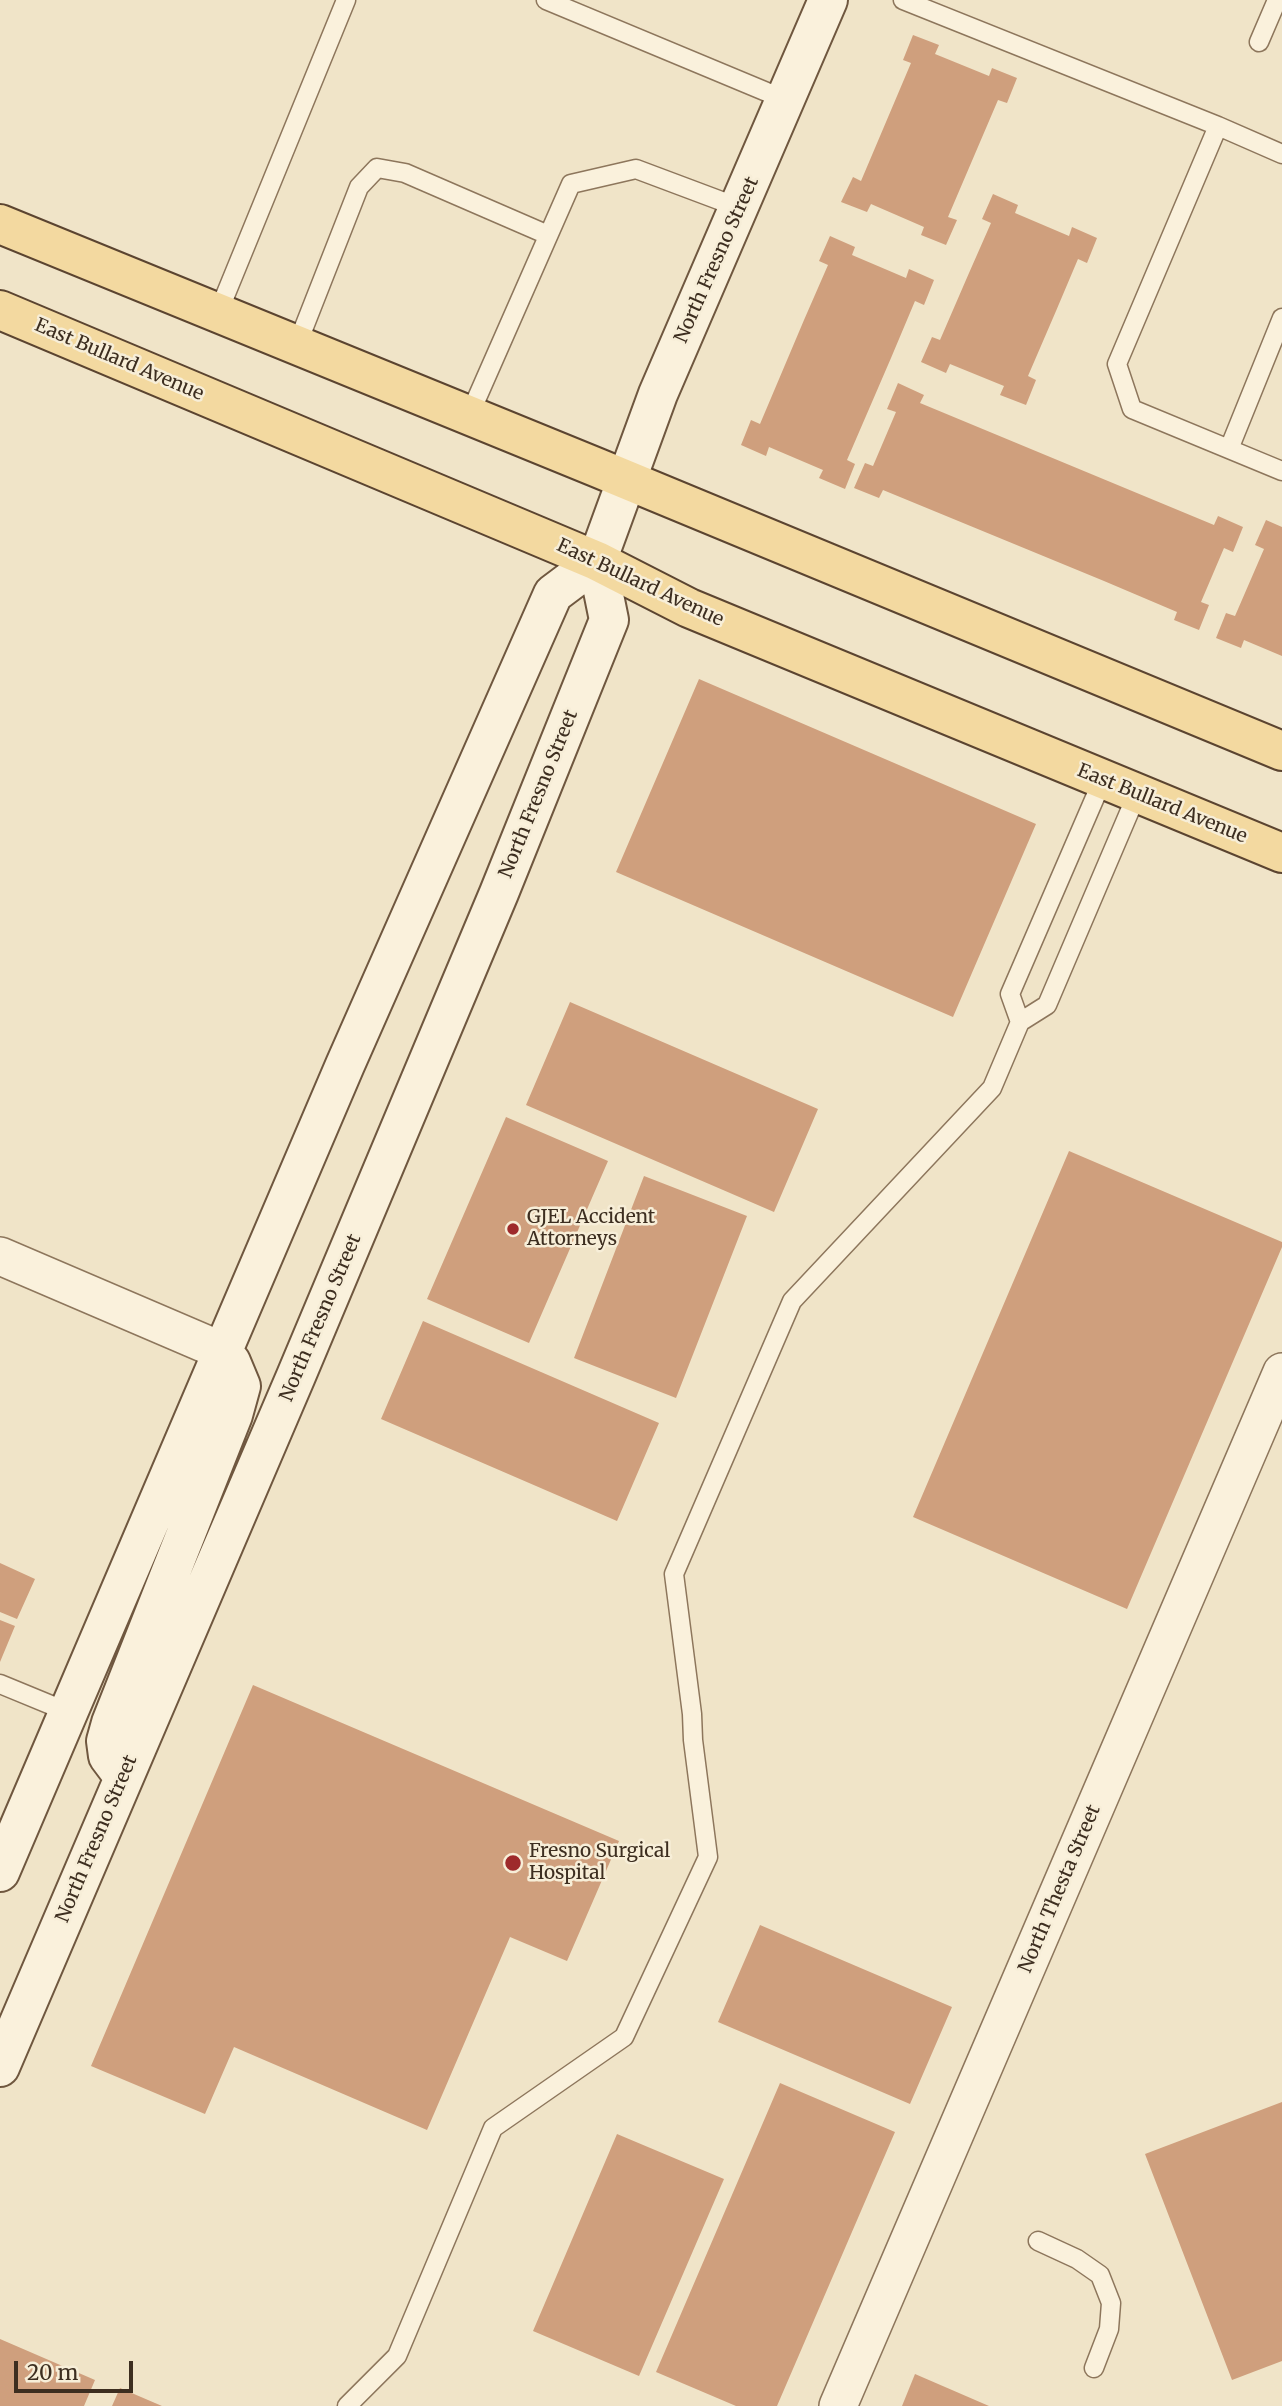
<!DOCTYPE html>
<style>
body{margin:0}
#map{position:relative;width:1282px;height:2406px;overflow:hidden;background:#f0e4c8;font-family:Merriweather,serif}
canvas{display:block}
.scale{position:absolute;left:14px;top:2361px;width:119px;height:32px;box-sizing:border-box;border:4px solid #3d2e20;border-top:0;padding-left:9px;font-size:21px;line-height:24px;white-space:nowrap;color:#3d2e20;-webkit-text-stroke:5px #f7eed8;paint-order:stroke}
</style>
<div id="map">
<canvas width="1282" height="2406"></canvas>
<div class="scale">20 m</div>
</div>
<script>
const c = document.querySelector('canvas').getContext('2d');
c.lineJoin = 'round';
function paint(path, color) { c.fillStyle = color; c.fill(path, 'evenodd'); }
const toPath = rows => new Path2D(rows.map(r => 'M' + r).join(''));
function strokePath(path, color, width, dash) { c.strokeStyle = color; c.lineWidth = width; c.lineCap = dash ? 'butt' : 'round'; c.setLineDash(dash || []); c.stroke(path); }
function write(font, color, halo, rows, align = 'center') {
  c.font = font + ' Merriweather,serif'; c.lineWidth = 5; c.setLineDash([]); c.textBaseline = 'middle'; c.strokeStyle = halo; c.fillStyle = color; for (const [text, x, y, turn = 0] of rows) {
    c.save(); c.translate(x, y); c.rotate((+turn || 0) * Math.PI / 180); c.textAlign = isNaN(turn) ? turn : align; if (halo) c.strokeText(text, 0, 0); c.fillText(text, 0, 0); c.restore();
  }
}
const building = toPath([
 [913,35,939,45,935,54,989,76,992,68,1017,78,1007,103,998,100,948,217,957,220,946,245,921,235,924,227,871,204,867,212,841,202,853,177,861,181,911,63,903,60],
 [993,194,1018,205,1015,213,1069,236,1072,227,1097,238,1087,263,1078,259,1056,311,1028,376,1036,380,1026,405,1000,395,1004,386,950,364,946,373,921,362,932,337,940,340,969,273,991,223,982,219],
 [830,236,855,247,852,255,906,278,909,269,934,280,924,305,915,301,891,358,847,460,855,464,845,489,819,478,823,470,769,447,766,456,741,445,751,420,760,424,804,320,828,265,819,261],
 [898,383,924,395,920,403,1214,525,1218,516,1243,527,1233,552,1224,548,1201,602,1209,605,1199,630,1174,620,1177,612,1104,581,883,490,879,498,854,488,865,463,873,466,896,412,887,409],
 [1266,520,1282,527,1282,656,1244,640,1241,648,1216,638,1226,613,1235,616,1264,549,1255,545],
 [699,679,1036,824,953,1017,616,872],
 [570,1002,818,1109,774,1212,526,1105],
 [506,1117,608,1161,529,1343,427,1299],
 [1069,1151,1282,1242,1282,1247,1127,1609,913,1517],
 [644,1176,747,1216,676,1398,574,1358],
 [423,1321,659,1423,617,1521,381,1419],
 [0,1563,35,1579,17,1619,0,1612],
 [0,1620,15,1626,0,1662],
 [253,1685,619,1841,567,1961,510,1937,427,2130,234,2047,205,2114,91,2066],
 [760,1925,952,2007,910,2104,718,2022],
 [780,2083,895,2132,777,2406,736,2406,656,2372],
 [1282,2102,1282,2361,1232,2380,1145,2154],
 [617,2134,724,2179,639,2376,533,2331],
 [0,2339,95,2380,84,2406,0,2406],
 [915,2374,989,2406,902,2406],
 [120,2388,162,2406,112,2406]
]);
const service = toPath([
 [546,0,786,100],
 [903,0,1218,126,1117,364,1132,409,1282,471],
 [1259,42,1277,0],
 [1218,126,1282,154],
 [218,313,346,0],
 [297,345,359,187,377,168,405,173,548,235],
 [469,416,571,184,636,169,740,208],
 [1229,449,1282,318],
 [1020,1022,1010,994,1103,779],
 [0,1684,68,1712],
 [1038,2241,1077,2259,1100,2275,1111,2303,1109,2329,1094,2368],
 [347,2406,397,2356,493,2128,624,2037,708,1857,693,1740,692,1714,674,1574,792,1301,992,1088,1020,1022,1047,1005,1137,794]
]);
const minor = toPath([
 [0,1256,222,1351],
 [838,2406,1282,1372]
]);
const secondary = toPath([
 [123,1776,108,1756,106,1741,111,1723,233,1415,241,1386,231,1362,222,1351],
 [0,1872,345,1065,553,594,597,561],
 [0,2067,296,1376,499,893,609,620,597,561,658,394,828,0]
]);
const primary = toPath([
 [0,224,598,468,1282,751],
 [0,310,597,561,689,608,1282,853]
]);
const markers = [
 [513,1229,7,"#9e2a2b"],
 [513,1863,9,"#9e2a2b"]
];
const streetNames = [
 ["North Fresno Street",717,260,-66],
 ["East Bullard Avenue",119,360,23],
 ["East Bullard Avenue",640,583,25],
 ["North Fresno Street",539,794,-68],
 ["East Bullard Avenue",1162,804,22],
 ["North Fresno Street",321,1318,-67],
 ["North Fresno Street",97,1839,-67],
 ["North Thesta Street",1060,1889,-67]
];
const poiNames = [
 ["GJEL Accident",527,1218],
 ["Attorneys",527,1240],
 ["Fresno Surgical",529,1852],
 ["Hospital",529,1874]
];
paint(building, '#cf9f7d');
strokePath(service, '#8d765c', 21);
strokePath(minor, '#8d765c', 40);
strokePath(secondary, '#6f573f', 42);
strokePath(primary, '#5b4430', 42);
strokePath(service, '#faf1dc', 18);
strokePath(minor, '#faf1dc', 37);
strokePath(secondary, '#faf1dc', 38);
strokePath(primary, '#f3d9a0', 38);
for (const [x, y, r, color] of markers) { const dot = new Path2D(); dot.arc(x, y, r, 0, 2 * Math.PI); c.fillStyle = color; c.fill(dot); strokePath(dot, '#f7eed8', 2.5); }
write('19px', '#3d2e20', '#f7eed8', streetNames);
write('19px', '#3d2e20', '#f7eed8', poiNames, 'left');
</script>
